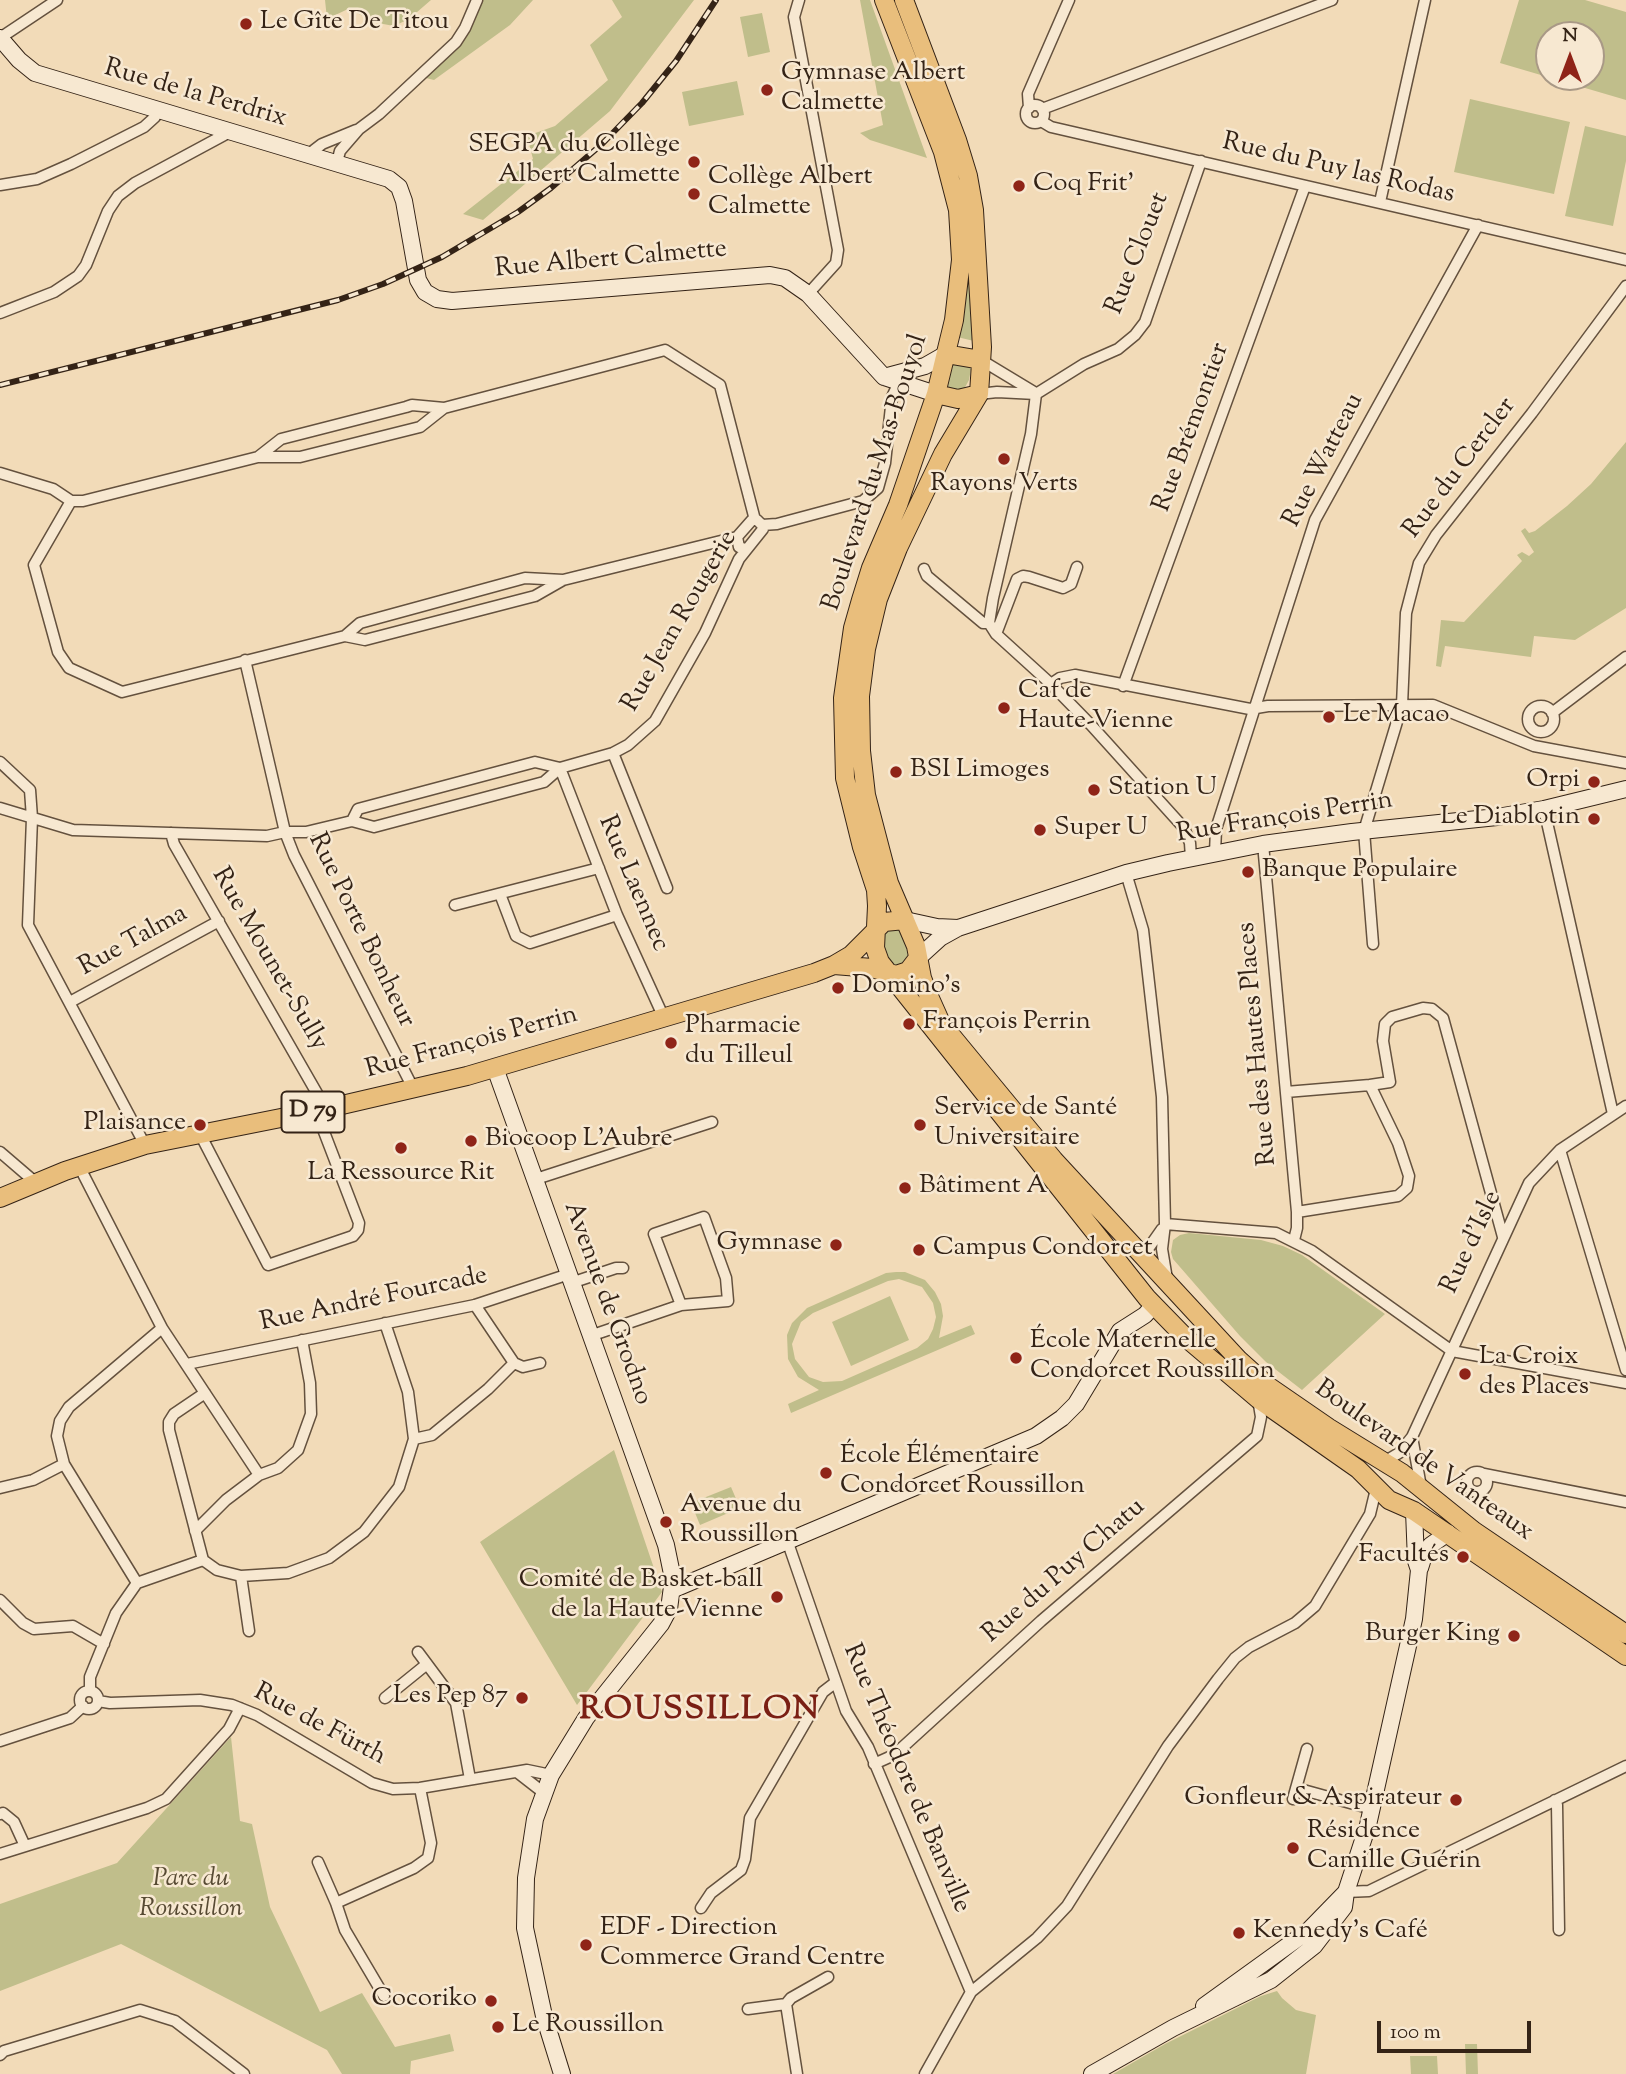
<!DOCTYPE html>
<meta charset="utf-8">
<style>
body{margin:0}
#map{position:relative;width:1626px;height:2074px;overflow:hidden;background:#f2dbb8;font-family:"Sorts Mill Goudy",serif}
canvas{display:block}
.north{position:absolute;left:1535px;top:21px;width:70px;height:70px;box-sizing:border-box;background:#f7e8d1;border:2px solid #a99986;border-radius:50%;rotate:0deg;font-size:19px;font-weight:700;line-height:28px;text-align:center;color:#342316}
.north::after{content:'';display:block;margin:auto;width:24px;height:32px;background:#8f2418;clip-path:polygon(50% 0,100% 100%,50% 72%,0 100%)}
.scale{position:absolute;left:1377px;top:2021px;width:154px;height:32px;box-sizing:border-box;border:4px solid #342316;border-top:0;padding-left:9px;font-size:21px;line-height:24px;white-space:nowrap;color:#342316;-webkit-text-stroke:5px #f7e8d1;paint-order:stroke}
</style>
<div id="map">
<canvas width="1626" height="2074"></canvas>
<div class="north">N</div>
<div class="scale">100 m</div>
</div>
<script>
const c = document.querySelector('canvas').getContext('2d');
c.lineJoin = 'round';
function paint(path, color) { c.fillStyle = color; c.fill(path, 'evenodd'); }
const toPath = rows => new Path2D(rows.map(r => 'M' + r).join(''));
function strokePath(path, color, width, dash) { c.strokeStyle = color; c.lineWidth = width; c.lineCap = dash ? 'butt' : 'round'; c.setLineDash(dash || []); c.stroke(path); }
function write(font, color, halo, rows, align = 'center') {
  c.font = font + ' "Sorts Mill Goudy",serif'; c.lineWidth = 5; c.setLineDash([]); c.textBaseline = 'middle'; c.strokeStyle = halo; c.fillStyle = color; for (const [text, x, y, turn = 0] of rows) {
    c.save(); c.translate(x, y); c.rotate((+turn || 0) * Math.PI / 180); c.textAlign = isNaN(turn) ? turn : align; if (halo) c.strokeText(text, 0, 0); c.fillText(text, 0, 0); c.restore();
  }
}
const green = toPath([
 [325,0,431,0,409,19,394,26,378,23,348,9,327,19],
 [483,0,533,0,510,25,434,80,426,78,469,31],
 [612,0,694,0,610,111,483,220,463,214,533,159,527,136,555,126,608,80,590,45,622,17],
 [860,0,870,0,927,158,870,140,860,133,883,125],
 [1519,0,1585,0,1626,12,1626,100,1500,63],
 [1549,35,1591,35,1591,77,1549,77],
 [762,13,770,52,748,57,740,17],
 [737,81,744,115,689,126,682,92],
 [1470,99,1570,122,1554,194,1454,172],
 [1585,126,1626,136,1626,161,1613,226,1565,216],
 [967,276,971,276,974,341,957,337,964,310],
 [955,363,967,365,971,369,969,380,963,391,950,389,947,386,950,367],
 [1626,442,1626,608,1575,640,1534,636,1531,657,1445,646,1441,667,1436,666,1441,620,1464,622,1522,561,1517,555,1522,552,1529,556,1534,552,1521,531,1525,528,1529,533,1535,531,1567,506,1591,484],
 [899,927,912,954,905,965,891,966,883,951,884,930],
 [1189,1233,1261,1240,1283,1246,1302,1255,1385,1314,1302,1390,1266,1362,1240,1336,1173,1259,1171,1252,1173,1240,1180,1235],
 [896,1272,905,1272,925,1280,935,1292,941,1304,943,1316,939,1338,971,1325,975,1334,791,1413,788,1404,819,1390,798,1377,788,1359,787,1335,792,1323,807,1308,886,1273],
 [899,1279,922,1287,933,1303,936,1317,933,1329,928,1339,917,1348,842,1381,823,1382,809,1377,795,1359,792,1344,801,1322,813,1313,888,1281],
 [890,1296,909,1340,851,1366,832,1322],
 [614,1450,662,1592,577,1705,480,1542],
 [731,1487,740,1508,700,1525,691,1503],
 [231,1737,240,1821,252,1824,270,1907,320,2012,362,1993,395,2047,450,2034,454,2051,411,2061,410,2074,342,2074,327,2050,121,1944,0,1991,0,1904,117,1863],
 [1277,1991,1282,1998,1296,2010,1316,2015,1306,2074,1113,2074,1165,2044,1261,1996],
 [1465,2044,1477,2044,1478,2074,1466,2074],
 [1410,2056,1437,2056,1438,2074,1411,2074]
]);
const street = toPath([
 [799,0,794,17,838,250,836,263,808,294],
 [0,38,57,0],
 '1026 114a9 9 0 1 1 18 0a9 9 0 1 1-18 0Z',
 [1029,108,1028,94,1069,0],
 [1042,109,1332,0],
 [1041,121,1051,127,1626,260],
 [309,154,322,144,356,130],
 [337,162,340,151,359,129,379,114,456,42,465,28,477,0],
 [0,185,37,179,71,164,144,127,155,117,157,110],
 [1380,202,1425,0],
 [0,313,54,292,78,276,86,265,108,211,118,196,135,183,226,134,228,130],
 [981,360,1034,392],
 [979,394,997,392,1036,394,1084,364,1118,349,1135,335,1145,322,1201,161],
 [258,457,281,439,406,407,412,405,444,408,665,350,720,385,755,520],
 [0,473,53,489,71,501],
 [71,501,34,565,58,652,69,668,122,692,345,636,365,640,535,596,563,580,737,537],
 [71,501,83,501,258,457,300,457,420,427,444,408],
 [762,525,777,524,863,501,878,488,885,463,892,397,899,382],
 [924,569,927,576,983,623,989,623,996,634,1051,684,1091,725,1184,828,1190,843,1191,858],
 [989,623,993,598,1031,434,1036,394],
 [996,634,1017,579,1023,576,1029,577,1063,588,1071,584,1077,567],
 [345,636,360,623,525,578,563,580],
 [245,660,285,832,294,855,413,1088],
 [1051,684,1060,678,1075,675,1250,709,1268,706,1433,705,1534,746,1626,763],
 [1123,686,1305,186],
 '1528 719a13 13 0 1 1 26 0a13 13 0 1 1-26 0Z',
 [1552,713,1626,657],
 [613,753,667,888],
 [0,762,30,790,32,818,28,925,145,1145],
 [560,768,617,915,664,1018],
 [0,808,73,830,267,836,285,832,306,832,352,821,374,827,544,782,560,768,613,753,628,745,655,721,705,633,739,559,763,529,762,525,757,520,752,520,737,537,739,547,745,549],
 [1544,809,1613,1114],
 [352,821,358,809,535,762,560,768],
 [171,833,174,844,326,1109],
 [1263,844,1297,1212,1297,1228,1294,1240],
 [1215,853,1216,829,1315,520,1478,225],
 [1126,873,1143,930,1162,1097,1165,1224,1162,1249,1167,1279],
 [500,894,516,936,530,943,617,915],
 [455,905,599,868],
 [1373,944,1364,831,1402,705,1406,613,1419,563,1436,535,1532,413,1626,286],
 [70,1002,219,921],
 [1370,1085,1390,1082,1383,1041,1385,1024,1392,1017,1423,1008,1432,1009,1443,1018,1503,1237],
 [1286,1092,1370,1085,1398,1143,1409,1176,1407,1188,1398,1196,1297,1212],
 [200,1134,268,1265,353,1236,358,1230,359,1223,316,1111],
 [1560,1150,1626,1370],
 [0,1152,35,1182],
 [79,1166,162,1328,69,1407,60,1421,57,1436,64,1464,137,1583,116,1613,90,1677,90,1691],
 [536,1179,712,1122],
 [1165,1224,1276,1233,1312,1251,1452,1351,1626,1383],
 [1143,1256,1162,1229],
 [571,1283,616,1268,623,1268],
 [162,1328,259,1475],
 [590,1336,681,1305,728,1301,726,1278,704,1217,654,1234,681,1305],
 [514,1363,523,1367,540,1363],
 [187,1364,475,1305,569,1274],
 [1412,1437,1529,1183,1560,1150,1626,1106],
 [414,1439,432,1435,488,1389,514,1363,475,1305],
 [1384,1462,1399,1453,1412,1437,1421,1487],
 '1467 1482a10 10 0 1 1 20 0a10 10 0 1 1-20 0Z',
 [1484,1474,1626,1502],
 [0,1488,33,1480,64,1464],
 [195,1531,226,1500,259,1475,278,1468,298,1450,311,1414,310,1383,302,1340],
 [788,1543,846,1711,868,1747,971,1992],
 [203,1560,217,1570,241,1576,288,1573,329,1558,364,1532,399,1487,414,1439,408,1392,385,1323],
 [203,1560,169,1430,169,1422,174,1414,205,1393],
 [241,1576,249,1631],
 [137,1583,203,1560],
 [0,1600,23,1623,34,1629,73,1626,104,1644],
 [418,1652,456,1703,470,1779],
 '80 1700a9 9 0 1 1 18 0a9 9 0 1 1-18 0Z',
 [385,1698,427,1664],
 [98,1701,110,1703,200,1700,232,1705,257,1715,372,1783,393,1789,420,1788,527,1770,551,1775],
 [0,1741,70,1718,83,1706],
 [874,1764,894,1755,1041,1621,1257,1436,1261,1417,1258,1399],
 [517,1772,544,1793],
 [1296,1788,1372,1809],
 [1293,1799,1307,1749],
 [1555,1800,1557,1805,1559,1930],
 [0,1814,3,1813,14,1822,25,1846],
 [0,1854,147,1808,166,1799,229,1729,240,1708],
 [318,1862,336,1903],
 [1346,1892,1369,1891,1626,1766],
 [701,1908,711,1893,741,1870,745,1859,750,1818,823,1692,836,1682],
 [384,1996,345,1930,336,1903,414,1868,428,1858,431,1843,420,1788],
 [786,2004,797,2074],
 [748,2009,786,2004,791,1998,828,1977],
 [0,2055,4,2051,140,2010,175,2021,244,2074],
 [925,2074,971,1992,1037,1938,1067,1906,1168,1746,1218,1679,1235,1658,1249,1647,1295,1623,1315,1606,1370,1514,1376,1489]
]);
const secondary = toPath([
 [0,38,19,60,35,73,389,179,399,187,404,201,418,280,425,292,437,299,452,301,770,275,785,278,808,294,884,377,936,394],
 [884,377,925,366,946,354],
 [905,920,937,927,958,928],
 [918,958,940,938,958,928,1126,873,1168,863,1263,844,1352,832,1497,817,1544,809,1626,789],
 [495,1068,666,1545,673,1579,669,1609,661,1624,586,1718,551,1775,535,1819,526,1878,525,1928,544,2016,562,2074],
 [1420,1568,1425,1552,1431,1545,1448,1533],
 [672,1590,1036,1436,1062,1418,1076,1404,1120,1331,1145,1315,1154,1305],
 [1204,2006,1308,1931,1346,1892],
 [1092,2074,1173,2028,1271,1980,1314,1946,1344,1907,1346,1892,1368,1825,1414,1619,1419,1570,1416,1561,1414,1511]
]);
const primary = toPath([
 [884,0,943,152,958,210,961,260,954,320,936,394,898,505,871,568,861,600,853,628,843,698,845,778,862,847,876,890,877,906,875,948,880,962,1147,1298,1185,1337,1258,1399,1358,1469,1389,1500,1414,1511,1626,1656],
 [904,0,957,140,968,176,974,210,982,347,979,394,943,454,898,548,878,599,866,649,860,696,861,751,866,795,889,883,916,946,922,978,928,994,941,1023,1054,1160,1239,1360,1268,1386,1329,1428,1402,1473,1474,1531,1626,1634],
 [946,354,981,360],
 [936,394,958,399,979,394],
 [834,965,872,968,896,975,908,971,918,958],
 [0,1198,65,1171,145,1145,316,1111,467,1076,814,973,834,965,851,955,884,922,905,920]
]);
const rail = toPath([
 [0,385,338,300,383,284,442,257,518,212,551,188,602,144,642,103,676,61,716,0]
]);
const markers = [
 [246,24,7,"#8f2418"],
 [767,90,7,"#8f2418"],
 [694,162,7,"#8f2418"],
 [1019,186,7,"#8f2418"],
 [694,194,7,"#8f2418"],
 [1004,459,7,"#8f2418"],
 [1004,708,7,"#8f2418"],
 [1329,717,7,"#8f2418"],
 [896,772,7,"#8f2418"],
 [1594,782,7,"#8f2418"],
 [1094,790,7,"#8f2418"],
 [1594,819,7,"#8f2418"],
 [1040,830,7,"#8f2418"],
 [1248,872,7,"#8f2418"],
 [838,988,7,"#8f2418"],
 [909,1024,7,"#8f2418"],
 [671,1043,7,"#8f2418"],
 [200,1125,7,"#8f2418"],
 [920,1125,7,"#8f2418"],
 [471,1141,7,"#8f2418"],
 [401,1148,7,"#8f2418"],
 [905,1188,7,"#8f2418"],
 [836,1245,7,"#8f2418"],
 [919,1250,7,"#8f2418"],
 [1016,1358,7,"#8f2418"],
 [1465,1374,7,"#8f2418"],
 [826,1473,7,"#8f2418"],
 [666,1522,7,"#8f2418"],
 [1463,1557,7,"#8f2418"],
 [777,1597,7,"#8f2418"],
 [1514,1636,7,"#8f2418"],
 [522,1698,7,"#8f2418"],
 [1456,1800,7,"#8f2418"],
 [1293,1848,7,"#8f2418"],
 [1239,1933,7,"#8f2418"],
 [586,1945,7,"#8f2418"],
 [491,2001,7,"#8f2418"],
 [498,2027,7,"#8f2418"]
];
const shields = [
 [313,1112,63]
];
const shieldNames = [
 ["D 79",313,1112]
];
const poiNames = [
 ["Le Gîte De Titou",260,24],
 ["Gymnase Albert",781,75],
 ["Calmette",781,105],
 ["SEGPA du Collège",680,147,"right"],
 ["Albert Calmette",680,177,"right"],
 ["Collège Albert",708,179],
 ["Calmette",708,209],
 ["Coq Frit'",1033,186],
 ["Rayons Verts",1004,486,"center"],
 ["Caf de",1018,693],
 ["Haute-Vienne",1018,723],
 ["Le Macao",1343,717],
 ["BSI Limoges",910,772],
 ["Orpi",1580,782,"right"],
 ["Station U",1108,790],
 ["Le Diablotin",1580,819,"right"],
 ["Super U",1054,830],
 ["Banque Populaire",1262,872],
 ["Domino's",852,988],
 ["François Perrin",923,1024],
 ["Pharmacie",685,1028],
 ["du Tilleul",685,1058],
 ["Service de Santé",934,1110],
 ["Universitaire",934,1140],
 ["Plaisance",186,1125,"right"],
 ["Biocoop L'Aubre",485,1141],
 ["La Ressource Rit",401,1175,"center"],
 ["Bâtiment A",919,1188],
 ["Gymnase",822,1245,"right"],
 ["Campus Condorcet",933,1250],
 ["École Maternelle",1030,1343],
 ["Condorcet Roussillon",1030,1373],
 ["La Croix",1479,1359],
 ["des Places",1479,1389],
 ["École Élémentaire",840,1458],
 ["Condorcet Roussillon",840,1488],
 ["Avenue du",680,1507],
 ["Roussillon",680,1537],
 ["Facultés",1449,1557,"right"],
 ["Comité de Basket-ball",763,1582,"right"],
 ["de la Haute-Vienne",763,1612,"right"],
 ["Burger King",1500,1636,"right"],
 ["Les Pep 87",508,1698,"right"],
 ["Gonfleur & Aspirateur",1442,1800,"right"],
 ["Résidence",1307,1833],
 ["Camille Guérin",1307,1863],
 ["EDF - Direction",600,1930],
 ["Commerce Grand Centre",600,1960],
 ["Kennedy's Café",1253,1933],
 ["Cocoriko",477,2001,"right"],
 ["Le Roussillon",512,2027]
];
const streetNames = [
 ["Rue de la Perdrix",195,95,16],
 ["Rue du Puy las Rodas",1338,170,13],
 ["Rue Clouet",1139,254,-68],
 ["Rue Albert Calmette",611,261,-5],
 ["Rue Brémontier",1193,428,-70],
 ["Rue Watteau",1325,461,-63],
 ["Rue du Cercler",1461,469,-53],
 ["Boulevard du Mas-Bouyol",877,473,-72],
 ["Rue Jean Rougerie",681,622,-60],
 ["Rue François Perrin",1285,819,-9],
 ["Rue Laennec",632,884,67],
 ["Rue Porte Bonheur",360,931,64],
 ["Rue Talma",134,942,-29],
 ["Rue Mounet-Sully",268,960,60],
 ["Rue François Perrin",472,1044,-15],
 ["Rue des Hautes Places",1259,1044,-95],
 ["Rue d'Isle",1473,1243,-65],
 ["Rue André Fourcade",374,1301,-12],
 ["Avenue de Grodno",606,1304,70],
 ["Boulevard de Vanteaux",1423,1462,35],
 ["Rue du Puy Chatu",1065,1572,-41],
 ["Rue de Fürth",319,1726,28],
 ["Rue Théodore de Banville",905,1779,67]
];
const parkNames = [
 ["Parc du",191,1881],
 ["Roussillon",191,1911]
];
const districtNames = [
 ["ROUSSILLON",700,1712]
];
paint(green, '#c0be8b');
strokePath(street, '#64513e', 13);
strokePath(secondary, '#342316', 18);
strokePath(primary, '#342316', 20);
strokePath(street, '#f7e8d1', 10);
strokePath(secondary, '#f7e8d1', 16);
strokePath(primary, '#e9be7c', 18);
strokePath(rail, '#342316', 6);
strokePath(rail, '#f7e8d1', 3.5, [10]);
for (const [x, y, r, color] of markers) { const dot = new Path2D(); dot.arc(x, y, r, 0, 2 * Math.PI); c.fillStyle = color; c.fill(dot); strokePath(dot, '#f7e8d1', 2.5); }
for (const [x, y, w] of shields) { const box = new Path2D(); box.roundRect(x - w / 2, y - 20.5, w, 41, 5); c.fillStyle = '#f7e8d1'; c.fill(box); strokePath(box, '#342316', 2); }
write('bold 24px', '#342316', null, shieldNames);
write('26px', '#342316', '#f7e8d1', poiNames, 'left');
write('26px', '#342316', '#f7e8d1', streetNames);
write('italic 26px', '#574a33', '#f7e8d1', parkNames);
c.letterSpacing = '2px';
write('bold 33px', '#7a1f14', '#f7e8d1', districtNames);
c.letterSpacing = '0px';
</script>
